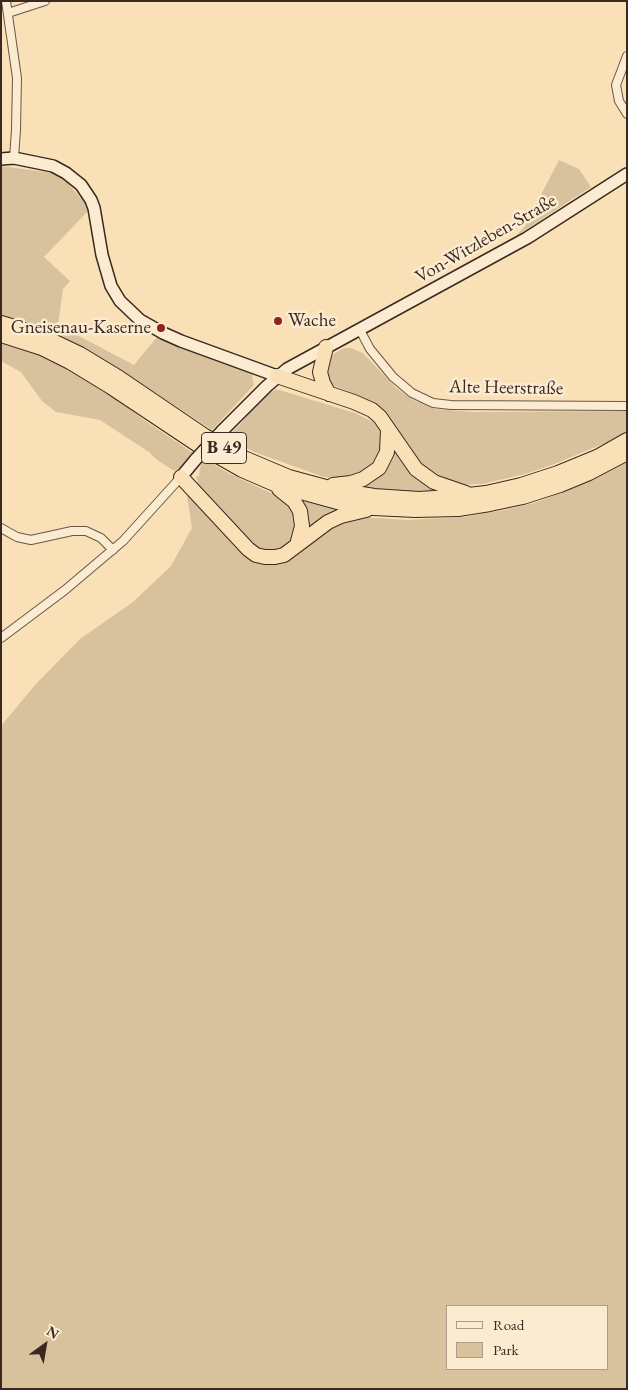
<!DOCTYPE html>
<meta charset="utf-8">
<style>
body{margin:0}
#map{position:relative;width:628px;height:1390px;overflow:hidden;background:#f9e0b7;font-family:"EB Garamond",serif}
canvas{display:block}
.frame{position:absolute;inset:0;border:2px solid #392920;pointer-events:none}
.legend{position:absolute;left:446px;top:1305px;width:162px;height:65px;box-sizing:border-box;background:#fbebd0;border:1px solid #ad9d8a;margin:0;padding:6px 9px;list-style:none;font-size:15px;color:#392920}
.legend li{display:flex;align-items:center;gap:10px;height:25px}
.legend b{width:25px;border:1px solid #ad9d8a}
.north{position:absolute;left:20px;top:1320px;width:50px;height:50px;-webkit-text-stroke:4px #fbebd0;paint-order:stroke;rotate:32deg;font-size:14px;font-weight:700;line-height:20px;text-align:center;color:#392920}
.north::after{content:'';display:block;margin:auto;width:18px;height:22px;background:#392920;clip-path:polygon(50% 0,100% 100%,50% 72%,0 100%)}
</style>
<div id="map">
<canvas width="628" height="1390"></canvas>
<div class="frame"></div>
<ul class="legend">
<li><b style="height:6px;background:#fbebd0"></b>Road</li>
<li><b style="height:14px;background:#d8c19d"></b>Park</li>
</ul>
<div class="north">N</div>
</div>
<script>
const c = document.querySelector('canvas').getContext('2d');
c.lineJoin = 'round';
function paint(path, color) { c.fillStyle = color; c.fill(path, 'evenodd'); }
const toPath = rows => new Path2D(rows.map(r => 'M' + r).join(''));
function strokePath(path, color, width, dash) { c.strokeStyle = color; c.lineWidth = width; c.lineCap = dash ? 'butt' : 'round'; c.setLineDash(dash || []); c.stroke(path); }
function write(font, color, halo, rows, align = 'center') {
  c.font = font + ' "EB Garamond",serif'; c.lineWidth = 5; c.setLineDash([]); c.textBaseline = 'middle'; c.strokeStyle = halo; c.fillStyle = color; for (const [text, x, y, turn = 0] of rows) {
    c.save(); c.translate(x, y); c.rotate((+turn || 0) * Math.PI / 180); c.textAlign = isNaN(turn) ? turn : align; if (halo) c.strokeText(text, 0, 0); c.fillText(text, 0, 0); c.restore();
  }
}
const green = toPath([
 [559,160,579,169,591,187,516,236,525,226],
 [1,166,60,174,90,209,44,257,70,281,63,289,58,325,134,365,157,337,253,374,252,377,254,385,212,430,145,386,56,334,17,321,1,317],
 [1,340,44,354,108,392,144,420,193,453,181,467,174,471,156,459,149,452,100,420,56,412,42,401,21,372,1,361],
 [344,348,351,348,363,353,395,387,413,400,435,409,474,412,626,411,627,434,552,465,525,474,482,484,456,485,423,471,373,404,358,395,334,386,328,381,325,365,330,356],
 [276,389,355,413,373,422,379,428,383,438,384,445,377,463,365,473,342,479,324,477,254,452,227,437,240,425,259,401],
 [392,443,437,487,437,493,362,490,363,483],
 [205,459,230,474,286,500,298,517,294,540,276,553,255,549,199,487,196,476,199,477,200,467],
 [627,460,627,1389,1,1389,1,726,35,685,80,639,133,602,171,566,192,528,187,496,191,497,260,560,326,527,362,517,407,520,464,517,505,510,534,503,555,495],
 [447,1306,607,1306,607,1369,447,1369],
 [299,500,327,507,344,511,307,529]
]);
const street = toPath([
 [6,1,17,78,16,130,14,158],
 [8,13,45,1],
 [627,56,616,85,619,101,627,114],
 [360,330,370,349,393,377,412,393,433,403,451,405,627,406],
 [1,528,17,537,31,540,72,531,86,531,101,538,113,550],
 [1,638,65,590,123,541,181,477]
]);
const secondary = toPath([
 [1,159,14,158,53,166,66,173,81,185,91,200,94,208,102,255,111,286,120,301,140,320,163,333,181,341,277,376],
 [222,431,267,386,287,369,527,238,627,174],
 [181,477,196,459]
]);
const highway = toPath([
 [1,323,38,334,80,354,118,377,205,436,244,458,289,477,337,490,374,496,419,499,450,497,486,493,521,485,558,473,597,457,627,440],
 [1,335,42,348,70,362,111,387,198,445,242,470,279,486,341,503,374,508,415,510,458,509,490,504,523,497,560,485,589,473,627,453],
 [326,347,320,372,323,383,329,394],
 [277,376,354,402,372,410,380,417,416,469,434,482,466,493],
 [181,477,248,549,256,555,265,557,275,557,284,555,328,522,341,516,366,510],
 [333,485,351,483,363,479,379,468,387,452,388,429],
 [279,489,294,501,300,511,302,526,297,545]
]);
const secondaryBridge = toPath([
 [196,459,222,431]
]);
const markers = [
 [278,321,5,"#8f2418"],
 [161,328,5,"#8f2418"]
];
const shields = [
 [224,448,45]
];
const shieldNames = [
 ["B 49",224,448]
];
const streetNames = [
 ["Von-Witzleben-Straße",486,239,-30],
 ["Alte Heerstraße",506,388,1]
];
const poiNames = [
 ["Wache",288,321],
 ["Gneisenau-Kaserne",151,328,"right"]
];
paint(green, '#d8c19d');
strokePath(street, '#695746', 10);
strokePath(secondary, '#392920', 14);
strokePath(highway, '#392920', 16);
strokePath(street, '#fbebd0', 8);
strokePath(secondary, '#fbebd0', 11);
strokePath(highway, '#f9e0b7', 14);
strokePath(secondaryBridge, '#392920', 14, []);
strokePath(secondaryBridge, '#fbebd0', 11);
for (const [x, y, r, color] of markers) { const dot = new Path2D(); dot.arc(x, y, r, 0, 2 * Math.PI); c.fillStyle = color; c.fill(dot); strokePath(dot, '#fbebd0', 2); }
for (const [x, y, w] of shields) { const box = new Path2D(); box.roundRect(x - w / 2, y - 15.5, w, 31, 4); c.fillStyle = '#fbebd0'; c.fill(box); strokePath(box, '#392920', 1); }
write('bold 18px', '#392920', null, shieldNames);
write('19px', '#392920', '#fbebd0', streetNames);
write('19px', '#392920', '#fbebd0', poiNames, 'left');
</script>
